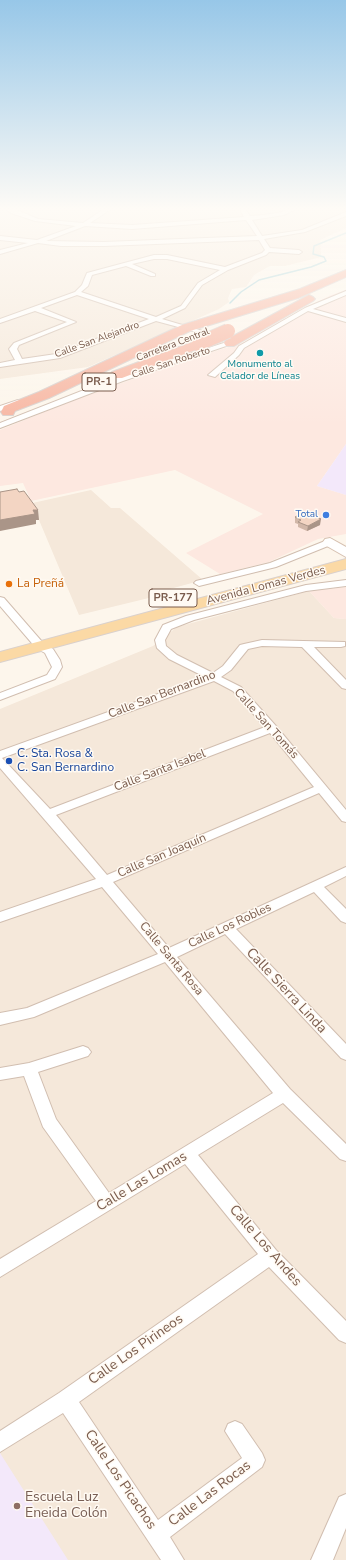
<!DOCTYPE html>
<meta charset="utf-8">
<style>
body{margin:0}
canvas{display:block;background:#fdf6ec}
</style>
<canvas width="346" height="1560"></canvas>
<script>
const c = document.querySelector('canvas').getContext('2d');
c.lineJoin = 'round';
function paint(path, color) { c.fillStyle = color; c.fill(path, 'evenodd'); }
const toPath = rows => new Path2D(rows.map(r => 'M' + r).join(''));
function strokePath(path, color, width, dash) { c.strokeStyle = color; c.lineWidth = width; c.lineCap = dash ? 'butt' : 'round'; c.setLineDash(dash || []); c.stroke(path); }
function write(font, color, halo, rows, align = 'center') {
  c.font = font + ' "Nunito Sans",sans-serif'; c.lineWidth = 3; c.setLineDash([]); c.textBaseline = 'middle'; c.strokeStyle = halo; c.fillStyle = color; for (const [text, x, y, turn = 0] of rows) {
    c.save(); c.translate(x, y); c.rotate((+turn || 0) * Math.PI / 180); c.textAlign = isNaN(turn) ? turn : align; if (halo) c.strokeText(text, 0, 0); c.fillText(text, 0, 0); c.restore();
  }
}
const residential = toPath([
 [0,207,346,207,346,228,320,240,321,257,285,266,270,266,254,275,246,287,232,289,228,298,229,302,219,309,88,367,0,379],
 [91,490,111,508,120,508,203,580,155,593,157,596,79,615,39,520,28,504],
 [309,591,334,618,346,619,346,1560,0,1560,0,709,153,646,177,627]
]);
const commercial = toPath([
 [346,290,346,444,317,486,346,495,346,534,318,539,269,562,220,574,186,553,263,514,175,470,31,501,23,483,0,486,0,430,69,402,183,361,245,342,274,324,305,308,331,295],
 [346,587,346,619,334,618,309,591]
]);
const education = toPath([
 [346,444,346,495,317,486],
 [0,1453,68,1560,0,1560]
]);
const stream = toPath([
 [230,303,241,292,259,280,311,267,326,261,324,257,313,254,314,246,346,233]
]);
const street = toPath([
 [4,207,10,207,38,219,83,223,104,209,80,207,164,207,111,209,90,223,132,225,244,217,239,207,244,207,250,216,264,215,282,212,292,207,300,207,284,215,252,220,262,236,302,230,346,212,346,216,305,232,264,239,270,248,299,250,302,252,299,254,269,252,266,255,228,270,202,285,185,308,162,319,223,337,223,339,156,321,60,358,0,367,0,363,15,360,9,349,14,343,67,322,35,311,0,323,0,319,75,292,82,285,87,273,154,255,167,255,225,267,262,253,265,250,259,240,104,246,61,246,38,243,0,254,0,250,28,243,0,240,0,236,37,240,76,226,35,221,11,213,4,207],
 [246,220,257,236,104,242,46,241,85,226,132,229,246,220],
 [154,259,167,259,220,270,198,283,181,306,156,317,81,292,88,286,92,275,126,266,151,276,155,276,155,274,132,264,154,259],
 [77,295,149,319,56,354,22,359,17,349,19,345,76,322,41,308,77,295],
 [346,291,346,295,313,309,346,318,346,322,308,311,244,348,239,355,215,377,208,375,234,353,239,346,305,308,346,291],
 [230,341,232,342,232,344,123,381,0,428,0,423,117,377,230,341],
 [18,400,22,402,21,404,0,411,0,406,18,400],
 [330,539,333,540,333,544,276,567,199,586,194,583,196,581,270,563,330,539],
 [346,580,346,586,306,591,194,620,171,629,165,640,166,646,177,655,213,673,223,666,240,645,244,644,262,640,345,642,345,646,341,647,314,647,346,680,346,689,342,688,302,647,262,646,248,649,231,670,221,677,241,687,276,726,346,810,346,822,342,821,319,793,113,882,169,948,346,867,346,876,324,887,346,909,346,923,341,921,314,892,236,929,346,1044,346,1060,341,1058,225,934,177,957,290,1089,346,1144,346,1161,340,1159,283,1103,198,1155,276,1250,346,1321,346,1343,339,1340,269,1267,79,1402,158,1520,242,1458,225,1431,228,1424,235,1421,242,1424,262,1453,265,1460,262,1467,170,1537,184,1560,161,1560,63,1413,0,1452,0,1431,59,1393,258,1254,185,1164,0,1277,0,1259,96,1201,43,1127,24,1076,0,1080,0,1068,29,1063,83,1046,88,1048,91,1052,88,1056,38,1072,56,1119,109,1193,273,1093,165,962,34,1017,0,1025,0,1013,27,1008,158,954,102,887,0,922,0,912,96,879,0,768,0,751,205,677,169,659,157,648,155,640,163,625,186,616,306,585,346,580],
 [214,681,233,691,265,727,50,809,2,758,214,681],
 [270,733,314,787,107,875,56,815,270,733],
 [0,597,4,598,44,644,53,649,60,660,62,667,55,679,0,700,0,693,47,675,52,667,45,653,36,648,0,606,0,597],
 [346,1494,346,1528,333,1560,311,1560,339,1497,346,1494]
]);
const secondary = toPath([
 [330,538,346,547,346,557,325,545,323,542,325,539,330,538]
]);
const primary = toPath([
 [346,559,346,569,0,662,0,652,346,559]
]);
const highway = toPath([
 [346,270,346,277,298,298,190,331,49,398,15,411,13,415,3,415,1,412,4,406,39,392,182,325,300,289,346,270],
 [309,295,313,297,315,299,313,301,234,346,226,346,224,343,226,340,309,295],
 [198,340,203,341,204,344,203,347,122,378,112,378,110,375,112,372,198,340]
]);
const highwayBridge = toPath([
 [198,344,228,331]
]);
const wall = toPath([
 [295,517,320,525,307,531,298,527,298,524,295,523]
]);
const shadedWall = toPath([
 [33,510,38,510,39,520,36,520,36,524,0,531,0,520],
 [321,519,320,525,307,531,308,526]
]);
const building = toPath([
 [17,489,19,492,24,491,38,510,33,510,35,514,0,520,0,492,17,489],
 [305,512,321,519,308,526,298,522,301,520,295,517,305,512]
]);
const markers = [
 [260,353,4,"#0f9aa8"],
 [326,515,4,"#3f7fe0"],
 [9,584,4,"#e8710a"],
 [9,761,4,"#1a4fb4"],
 [17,1506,4,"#8d6e63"]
];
const farStreetnames = [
 ["Calle San Alejandro",97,340,-20],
 ["Carretera Central",173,345,-21],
 ["Calle San Roberto",171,363,-18]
];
const farCulturenames = [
 ["Monumento al",260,365],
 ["Celador de Líneas",260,377]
];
const farShopnames = [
 ["Total",318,515]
];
const shields = [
 [99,382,34],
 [173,598,48]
];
const shieldNames = [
 ["PR-1",99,382],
 ["PR-177",173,598]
];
const foodNames = [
 ["La Preñá",17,584]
];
const streetNames = [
 ["Avenida Lomas Verdes",266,586,-15],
 ["Calle San Bernardino",162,695,-21],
 ["Calle San Tomás",266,724,48],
 ["Calle Santa Isabel",160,771,-21],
 ["Calle San Joaquín",162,856,-23],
 ["Calle Los Robles",230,926,-25],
 ["Calle Santa Rosa",171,959,50]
];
const transitNames = [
 ["C. Sta. Rosa &",17,754],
 ["C. San Bernardino",17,768]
];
const nearStreetnames = [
 ["Calle Sierra Linda",286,991,47],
 ["Calle Las Lomas",142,1182,-31],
 ["Calle Los Andes",265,1246,49],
 ["Calle Los Pirineos",136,1350,-35],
 ["Calle Los Picachos",120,1480,56],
 ["Calle Las Rocas",210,1494,-37]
];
const nearEducationnames = [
 ["Escuela Luz",25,1498],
 ["Eneida Colón",25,1514]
];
paint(residential, '#f5e8da');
paint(commercial, '#fde8e0');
paint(education, '#f3e8fa');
strokePath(stream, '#a5d3da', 1.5);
strokePath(street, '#d1beb0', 2);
strokePath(secondary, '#d6c0b0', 2);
strokePath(primary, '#dad1cd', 2);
strokePath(highway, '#dad1cd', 2);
paint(street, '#fff');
paint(secondary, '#fff');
paint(primary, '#fbd9a5');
paint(highway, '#f7b7a3');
strokePath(highwayBridge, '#dad1cd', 16, []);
strokePath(highwayBridge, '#f7b7a3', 14);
paint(wall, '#d1b7a8');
paint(shadedWall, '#aa9588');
paint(building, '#f3d5c3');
strokePath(building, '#aa9588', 1);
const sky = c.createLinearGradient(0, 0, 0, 426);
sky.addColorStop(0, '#97c7e8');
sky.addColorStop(0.49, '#fefbf6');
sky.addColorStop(1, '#fefbf600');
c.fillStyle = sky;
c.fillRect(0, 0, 346, 426);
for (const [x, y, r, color] of markers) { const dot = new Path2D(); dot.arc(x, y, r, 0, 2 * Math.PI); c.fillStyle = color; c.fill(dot); strokePath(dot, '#fffaf3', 1.5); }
write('10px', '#7a5c4d', '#fffaf3', farStreetnames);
write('10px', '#0d838f', '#fffaf3', farCulturenames);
write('10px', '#366cbe', '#fffaf3', farShopnames, 'right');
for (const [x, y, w] of shields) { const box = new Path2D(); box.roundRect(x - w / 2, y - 9, w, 18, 3); c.fillStyle = '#fffaf3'; c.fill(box); strokePath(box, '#7a5c4d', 1); }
write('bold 11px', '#7a5c4d', null, shieldNames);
write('12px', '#c56008', '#fffaf3', foodNames, 'left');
write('12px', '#7a5c4d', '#fffaf3', streetNames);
write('12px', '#164399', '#fffaf3', transitNames, 'left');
write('14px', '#7a5c4d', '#fffaf3', nearStreetnames);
write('14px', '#785e54', '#fffaf3', nearEducationnames, 'left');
</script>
